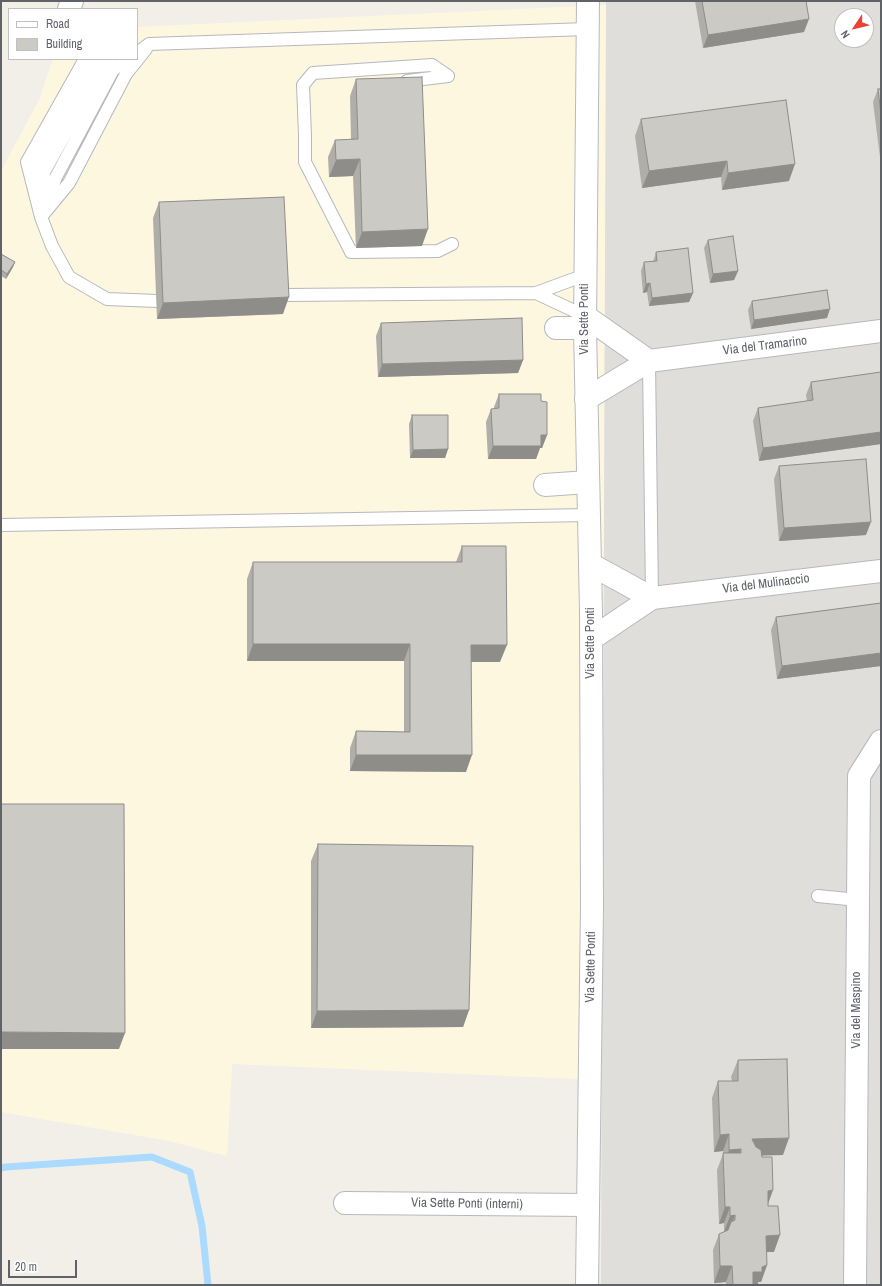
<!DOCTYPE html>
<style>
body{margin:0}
#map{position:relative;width:882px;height:1286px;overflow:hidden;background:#f1efe8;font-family:"Archivo Narrow",sans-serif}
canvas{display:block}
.frame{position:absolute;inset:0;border:2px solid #5f6368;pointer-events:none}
.legend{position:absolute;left:8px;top:8px;width:130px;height:52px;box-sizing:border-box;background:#fff;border:1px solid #bfc1c3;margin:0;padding:5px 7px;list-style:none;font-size:12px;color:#5f6368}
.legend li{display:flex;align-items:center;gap:8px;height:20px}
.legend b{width:20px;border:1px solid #bfc1c3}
.north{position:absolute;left:834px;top:8px;width:40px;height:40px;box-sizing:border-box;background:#fff;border:1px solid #bfc1c3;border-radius:50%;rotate:235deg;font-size:11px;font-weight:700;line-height:16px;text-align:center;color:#5f6368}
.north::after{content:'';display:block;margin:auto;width:14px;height:18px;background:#ea4335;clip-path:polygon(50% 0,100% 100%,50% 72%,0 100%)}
.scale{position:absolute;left:8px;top:1260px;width:69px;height:18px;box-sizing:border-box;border:2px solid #5f6368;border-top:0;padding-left:5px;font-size:12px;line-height:14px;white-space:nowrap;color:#5f6368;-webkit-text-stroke:3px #fff;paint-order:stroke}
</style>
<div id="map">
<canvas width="882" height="1286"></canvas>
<div class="frame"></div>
<ul class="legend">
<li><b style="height:5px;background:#fff"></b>Road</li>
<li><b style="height:11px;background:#cccac5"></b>Building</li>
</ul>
<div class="north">N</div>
<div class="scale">20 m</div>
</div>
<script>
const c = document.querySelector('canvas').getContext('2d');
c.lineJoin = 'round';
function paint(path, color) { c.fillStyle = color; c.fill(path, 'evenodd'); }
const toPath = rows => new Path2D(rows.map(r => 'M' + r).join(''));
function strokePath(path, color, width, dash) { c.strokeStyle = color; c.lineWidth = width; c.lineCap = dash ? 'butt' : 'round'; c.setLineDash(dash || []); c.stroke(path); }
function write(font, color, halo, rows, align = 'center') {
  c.font = font + ' "Archivo Narrow",sans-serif'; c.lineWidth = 3.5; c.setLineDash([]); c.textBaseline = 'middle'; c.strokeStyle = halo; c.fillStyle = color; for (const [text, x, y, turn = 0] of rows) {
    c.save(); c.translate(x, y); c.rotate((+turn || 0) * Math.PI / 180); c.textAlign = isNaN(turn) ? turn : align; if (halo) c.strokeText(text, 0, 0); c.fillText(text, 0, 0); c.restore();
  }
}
const commercial = toPath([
 [606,5,602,1080,232,1064,227,1156,169,1141,1,1112,1,171,39,100,53,59,137,59,137,27]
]);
const industrial = toPath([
 [606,1,881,1,881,1285,601,1285],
 [842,16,866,16,866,40,842,40]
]);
const stream = toPath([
 [1,1168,6,1167,152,1157,190,1172,202,1226,208,1285]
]);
const service = toPath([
 [137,53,149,44,587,29],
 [85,59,27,162,41,217,52,246,69,277,107,299,157,301],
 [448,76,432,65,313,73,303,85,305,136,305,162,351,252,438,251,452,244],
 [407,81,448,76],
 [37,180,35,167,96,59],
 [42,204,44,172,106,61,110,59],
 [44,208,56,177,113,70,128,59],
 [41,217,69,183,126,74,146,49],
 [536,293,585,316],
 [282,295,536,293,585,275],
 [649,361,652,598],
 [1,525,589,515],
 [818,896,858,900]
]);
const minor = toPath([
 [69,9,72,1],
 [585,316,649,361],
 [556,328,585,328],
 [586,399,649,361,881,331],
 [545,485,588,482],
 [590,564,652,598],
 [591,639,652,598,881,571],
 [345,1203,588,1205],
 [855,1285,859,776,881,741]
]);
const secondary = toPath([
 [587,1285,592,906,591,612,585,328,588,1]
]);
const wall = toPath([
 [695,1,806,1,804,32,703,48],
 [356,79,422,246,356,248,353,176,329,177,328,157,335,140,351,140,350,96],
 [878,89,881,89,881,165,873,102],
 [641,119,789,181,722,190,721,177,642,188,635,136],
 [159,202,283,314,157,319,153,218],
 [708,240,738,271,734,280,710,283,704,248],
 [656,252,693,293,689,302,649,306,647,292,643,293,641,271,644,262,653,262],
 [1,254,15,262,13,267,6,279,1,276],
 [752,301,827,318,751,329,748,310],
 [381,323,523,360,518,373,378,377,376,336],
 [881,372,881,444,759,461,753,421,758,408,807,401,806,395,811,382],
 [499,394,541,401,547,435,542,448,540,448,536,459,488,459,486,422,491,409,494,409,494,407],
 [412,415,448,449,445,458,410,458,409,424],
 [779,466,866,535,779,541,774,479],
 [462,546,500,662,471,662,466,772,350,771,350,748,356,731,404,732,404,661,247,661,247,579,253,562,456,562],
 [881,603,881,666,777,679,771,630,776,617],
 [318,844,469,1010,463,1027,311,1028,311,861],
 [738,1060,783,1155,762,1155,774,1252,766,1252,767,1265,761,1282,758,1282,758,1285,726,1285,726,1282,714,1283,713,1250,719,1234,724,1232,724,1223,719,1224,717,1170,723,1154,723,1151,714,1152,712,1098,718,1081,732,1081,731,1077]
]);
const shadedWall = toPath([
 [809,19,804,32,703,48,708,35],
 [360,159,353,176,329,177,336,160],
 [727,161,721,177,642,188,649,171],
 [795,164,789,181,722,190,728,173],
 [428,229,422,246,356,248,362,232],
 [15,262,13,267,6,279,7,274],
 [738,271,734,280,710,283,713,274],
 [650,283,647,292,643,293,646,284],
 [693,293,689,302,649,306,652,298],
 [289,297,283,314,157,319,163,303],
 [830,309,827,318,751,329,754,320],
 [523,360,518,373,378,377,382,364],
 [881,432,881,444,759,461,763,448],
 [541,435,547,435,542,448,540,448,536,459,488,459,493,446],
 [448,449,445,458,410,458,413,450],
 [871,522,866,535,779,541,784,528],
 [253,644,410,644,404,661,247,661],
 [471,645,507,645,500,662,465,662],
 [881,653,881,666,777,679,782,666],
 [356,755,472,755,466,772,350,771],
 [469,1010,463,1027,311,1028,317,1011],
 [1,1032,125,1033,119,1049,1,1049],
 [729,1134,723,1151,714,1152,720,1135],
 [789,1138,783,1155,746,1156,752,1139],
 [741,1149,735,1166,723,1166,729,1150],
 [773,1190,767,1207,768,1191],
 [725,1207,730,1207,724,1223,719,1224],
 [735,1215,729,1232,724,1232,730,1216],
 [780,1235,774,1252,759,1252,766,1236],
 [767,1265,761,1282,758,1282,758,1285,748,1285,753,1272,762,1267],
 [720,1266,732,1266,726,1282,714,1283]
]);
const building = toPath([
 [702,1,806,1,809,19,708,35,702,1],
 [422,77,428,229,362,232,360,159,336,160,335,140,358,139,356,79,422,77],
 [878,89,881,89,881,114,878,89],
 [786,100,795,164,728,173,727,161,649,171,641,119,786,100],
 [284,197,289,297,163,303,159,202,284,197],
 [733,236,738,271,713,274,708,240,733,236],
 [688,248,693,293,652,298,650,283,646,284,644,262,657,261,656,252,688,248],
 [1,254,15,262,7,274,1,270,1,254],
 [827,290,830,309,754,320,752,301,827,290],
 [522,318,523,360,382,364,381,323,522,318],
 [881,372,881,432,763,448,758,408,813,400,811,382,881,372],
 [499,394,541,394,541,401,547,402,547,435,541,435,541,446,493,446,491,409,499,408,499,394],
 [412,415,448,415,448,449,413,450,412,415],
 [866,459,871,522,784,528,779,466,866,459],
 [462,546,506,546,507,645,471,645,472,755,356,755,356,731,410,732,410,644,253,644,253,562,462,562,462,546],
 [881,603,881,653,782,666,776,617,881,603],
 [1,804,124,804,125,1033,1,1032,1,804],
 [318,844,473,846,469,1010,317,1011,318,844],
 [787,1059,789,1138,752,1139,756,1147,761,1150,762,1157,772,1157,773,1190,768,1191,768,1206,778,1206,780,1235,766,1236,767,1265,762,1267,762,1272,753,1272,753,1285,733,1285,732,1266,720,1266,719,1234,728,1230,731,1222,735,1220,735,1215,730,1216,730,1207,725,1207,723,1153,741,1153,741,1149,729,1150,729,1134,720,1135,718,1081,738,1081,738,1060,787,1059]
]);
const streetNames = [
 ["Via Sette Ponti",585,319,-90],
 ["Via del Tramarino",765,346,-7],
 ["Via del Mulinaccio",766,584,-7],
 ["Via Sette Ponti",591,643,-90],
 ["Via Sette Ponti",591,967,-89],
 ["Via del Maspino",857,1010,-90],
 ["Via Sette Ponti (interni)",467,1204,1]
];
paint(commercial, '#fef7e0');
paint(industrial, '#e0deda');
strokePath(stream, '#aadaff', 7);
strokePath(service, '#b5b8bc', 14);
strokePath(minor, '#b5b8bc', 24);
strokePath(secondary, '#b6babf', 24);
strokePath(service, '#fff', 12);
strokePath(minor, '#fff', 22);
strokePath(secondary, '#fff', 22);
paint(wall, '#afaea9');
paint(shadedWall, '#8f8d8a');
paint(building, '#cccac5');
strokePath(building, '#8f8d8a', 1);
write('13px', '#5f6368', '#fff', streetNames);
</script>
